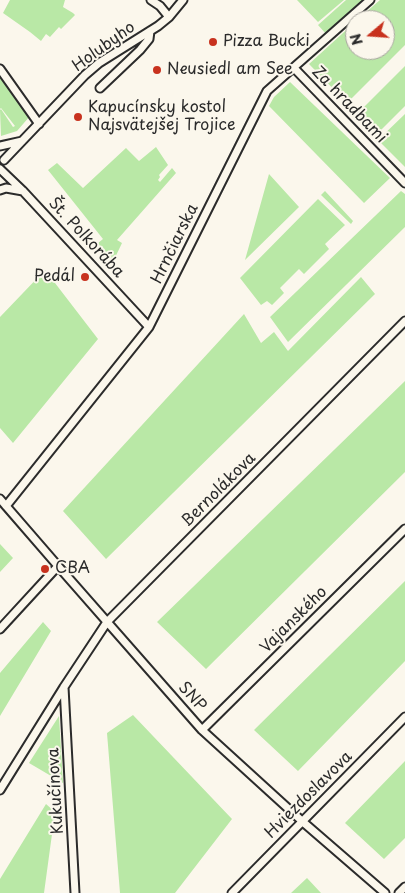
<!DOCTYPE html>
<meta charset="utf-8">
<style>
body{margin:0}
#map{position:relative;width:405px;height:893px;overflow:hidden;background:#fbf7ec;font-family:"Playpen Sans",sans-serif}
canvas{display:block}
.north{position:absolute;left:345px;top:10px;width:50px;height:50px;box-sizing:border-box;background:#fbf7ec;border:1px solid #a8a59f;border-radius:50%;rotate:252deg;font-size:14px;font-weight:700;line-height:20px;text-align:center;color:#2b2b2b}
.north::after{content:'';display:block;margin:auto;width:18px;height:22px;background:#c8321e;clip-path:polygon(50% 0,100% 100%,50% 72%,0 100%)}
</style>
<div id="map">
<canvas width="405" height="893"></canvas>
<div class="north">N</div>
</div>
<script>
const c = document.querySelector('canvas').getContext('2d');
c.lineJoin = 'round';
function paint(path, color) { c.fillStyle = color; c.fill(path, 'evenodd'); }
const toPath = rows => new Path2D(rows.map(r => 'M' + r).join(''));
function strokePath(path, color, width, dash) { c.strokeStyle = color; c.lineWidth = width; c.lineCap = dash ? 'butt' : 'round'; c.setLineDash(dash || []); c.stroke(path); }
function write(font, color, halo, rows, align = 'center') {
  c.font = font + ' "Playpen Sans",sans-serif'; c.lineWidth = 4; c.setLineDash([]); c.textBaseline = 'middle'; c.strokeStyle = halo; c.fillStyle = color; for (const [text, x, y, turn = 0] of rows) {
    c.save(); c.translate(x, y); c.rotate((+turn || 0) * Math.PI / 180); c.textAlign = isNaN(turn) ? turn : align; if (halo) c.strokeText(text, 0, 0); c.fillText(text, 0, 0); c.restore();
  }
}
const green = toPath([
 [10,0,65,0,63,7,73,13,75,15,61,29,59,27,50,37,46,34,41,41,30,32,3,13],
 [297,0,344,0,318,22],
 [346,0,363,0,327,35,318,25],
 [380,0,405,0,405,45,347,103,309,64,355,22,355,50,385,50,385,20,357,20],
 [405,66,405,106,374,137,357,119,357,114],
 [0,73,30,116,17,131,1,136,0,110,1,109,13,127,15,126,1,108,0,109],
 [290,82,390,178,364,203,269,106,274,97],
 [405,114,405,167,378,140],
 [156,147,168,165,159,175,160,177,158,180,160,182,172,168,176,173,117,240,122,243,112,264,111,264,98,243,103,239,48,170,57,163,83,188,126,148,139,161],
 [269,174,299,207,245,260],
 [325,191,353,221,351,224,321,195],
 [401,191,405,194,405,227,288,342,270,317],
 [318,199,345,225,325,244,329,249,304,274,299,269,280,288,284,293,272,305,267,301,261,305,240,278],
 [45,270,98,339,13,443,0,428,0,317],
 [361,277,375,294,106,559,63,511,244,314,261,343,274,332,288,351],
 [405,381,405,472,206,669,157,622],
 [0,544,13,558,0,572],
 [405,581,405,661,298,771,254,730],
 [43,622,51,631,0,716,0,673],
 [133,715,232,819,175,893,120,893,107,733],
 [59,716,63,783,29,763],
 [405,761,405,838,384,859,345,823],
 [46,804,55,812,44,893,0,893,0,879],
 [307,878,321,893,291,893]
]);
const street = toPath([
 [151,0,160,6,169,17],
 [294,68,405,183],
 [0,69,39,124],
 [100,88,140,50,149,39,150,31],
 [0,146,22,141],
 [4,160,85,75,99,63,158,26,169,17,183,0],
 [0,169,23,191,149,327],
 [0,190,6,188,23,191],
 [0,499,58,566,202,730,303,822,385,893],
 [6,506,149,327,267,91,370,0],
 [0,629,58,566],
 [64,687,75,893],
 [202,730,405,529],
 [0,790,64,687,107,622,405,321],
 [232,893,405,717],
 [399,893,405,887]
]);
const markers = [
 [213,42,5,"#c8321e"],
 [157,70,5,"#c8321e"],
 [78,117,5,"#c8321e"],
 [85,277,5,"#c8321e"],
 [45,569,5,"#c8321e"]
];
const poiNames = [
 ["Pizza Bucki",223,42],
 ["Neusiedl am See",167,70],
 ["Kapucínsky kostol",88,108],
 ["Najsvätejšej Trojice",88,126],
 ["Pedál",75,277,"right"],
 ["CBA",55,569]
];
const streetNames = [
 ["Holubyho",104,47,-36],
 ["Za hradbami",349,105,46],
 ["Št. Polkorába",86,238,47],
 ["Hrnčiarska",175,244,-64],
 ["Bernolákova",219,490,-45],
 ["Vajanského",294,620,-45],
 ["SNP",192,697,48],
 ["Kukučínova",56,791,-93],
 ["Hviezdoslavova",309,795,-45]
];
paint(green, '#b9e8a6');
strokePath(street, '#2b2b2b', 11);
strokePath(street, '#fbf7ec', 7);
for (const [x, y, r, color] of markers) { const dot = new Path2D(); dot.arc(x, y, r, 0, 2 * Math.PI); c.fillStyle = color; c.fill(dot); strokePath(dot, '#fbf7ec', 2); }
write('16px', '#2b2b2b', '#fbf7ec', poiNames, 'left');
write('16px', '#2b2b2b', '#fbf7ec', streetNames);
</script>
